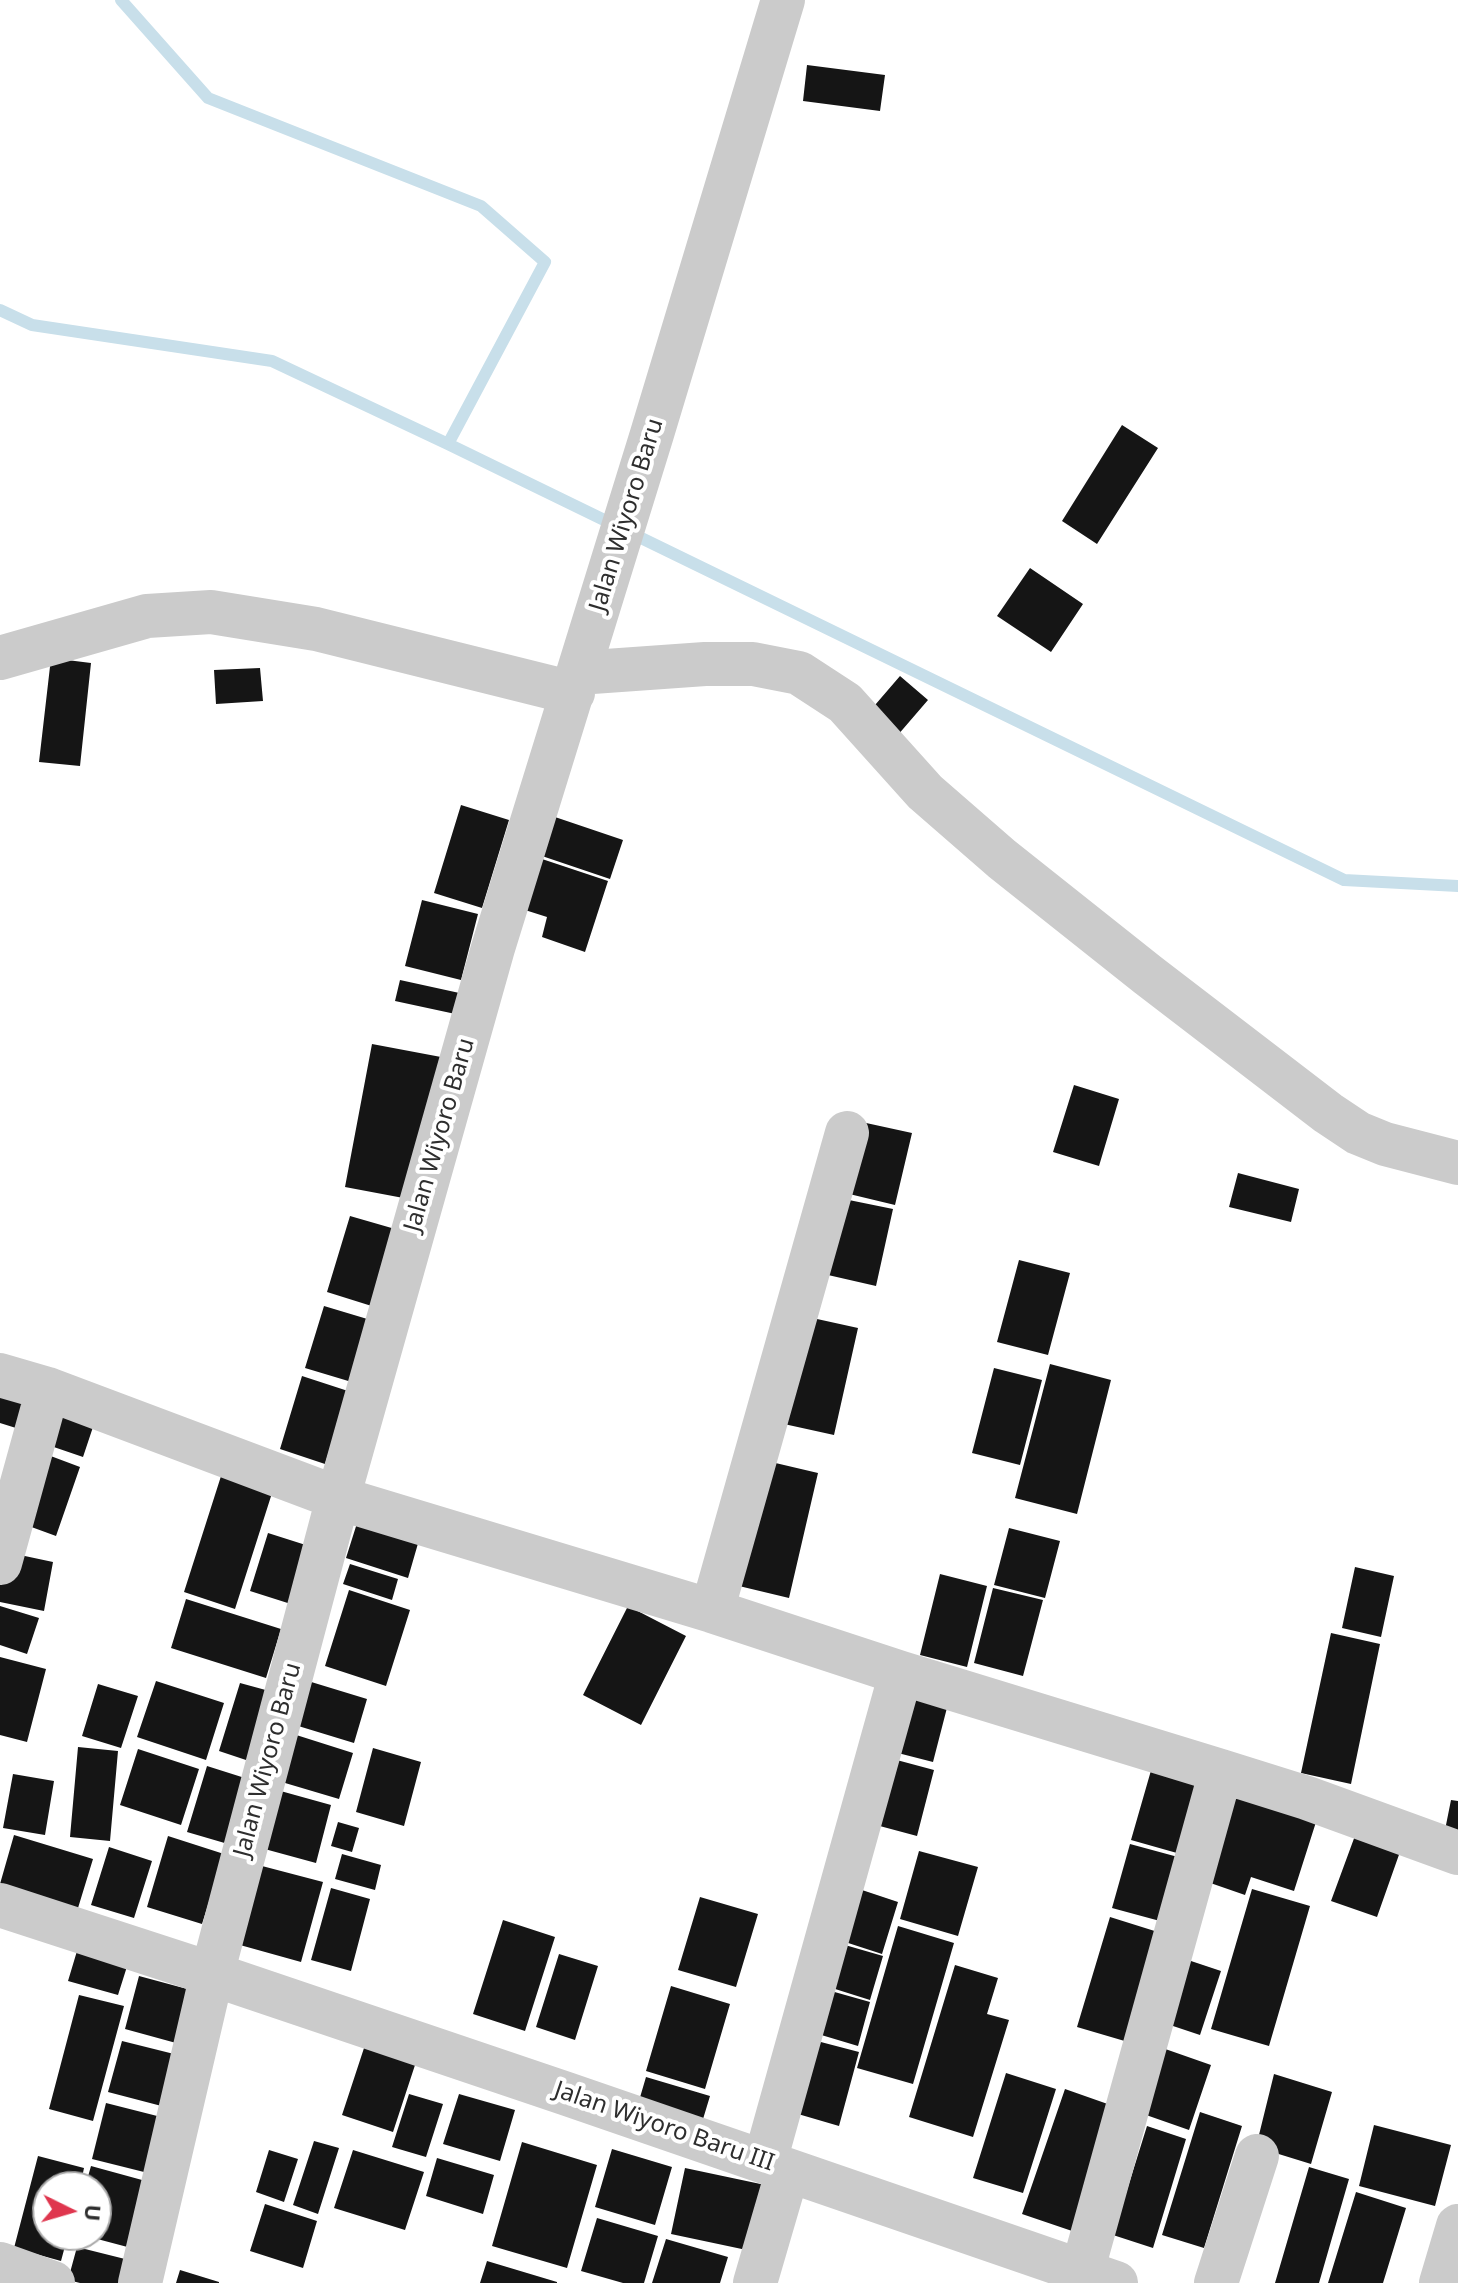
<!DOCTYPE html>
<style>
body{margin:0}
#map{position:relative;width:1458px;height:2283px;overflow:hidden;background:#fff;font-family:"Noto Sans",sans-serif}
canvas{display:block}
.north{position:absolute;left:32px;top:2171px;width:80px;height:80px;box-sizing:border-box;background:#fff;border:2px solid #ababab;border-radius:50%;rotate:95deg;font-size:22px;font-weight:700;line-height:32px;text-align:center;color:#2e2e2e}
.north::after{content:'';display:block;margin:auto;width:28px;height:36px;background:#df364e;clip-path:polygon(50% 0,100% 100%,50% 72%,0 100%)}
</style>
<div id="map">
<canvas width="1458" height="2283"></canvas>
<div class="north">U</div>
</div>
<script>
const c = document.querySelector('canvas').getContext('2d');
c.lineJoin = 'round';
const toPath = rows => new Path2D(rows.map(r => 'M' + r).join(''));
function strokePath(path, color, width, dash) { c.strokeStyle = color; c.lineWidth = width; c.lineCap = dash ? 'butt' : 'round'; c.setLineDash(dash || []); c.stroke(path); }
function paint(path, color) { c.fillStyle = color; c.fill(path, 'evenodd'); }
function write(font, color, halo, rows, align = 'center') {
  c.font = font + ' "Noto Sans",sans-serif'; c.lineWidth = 8; c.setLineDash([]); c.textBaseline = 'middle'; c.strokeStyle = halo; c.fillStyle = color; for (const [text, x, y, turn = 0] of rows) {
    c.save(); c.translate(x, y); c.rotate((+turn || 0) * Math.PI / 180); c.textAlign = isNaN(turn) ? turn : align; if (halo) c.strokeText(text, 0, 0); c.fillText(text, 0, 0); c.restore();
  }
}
const stream = toPath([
 [121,0,208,98,481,206,545,262,448,444],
 [0,310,32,325,272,361,448,444,1344,880,1458,886]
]);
const building = toPath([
 [807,65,885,75,880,111,803,101],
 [1122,425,1158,448,1097,544,1062,521],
 [1030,568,1083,604,1051,652,997,616],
 [51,658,91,663,80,766,39,762],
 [260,668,263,701,216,704,214,670],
 [900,676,928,700,897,736,869,712],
 [461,805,509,820,482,908,434,893],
 [555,817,623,840,610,879,542,856],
 [542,859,608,881,585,952,542,937,547,917,525,910],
 [422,900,478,914,461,980,405,966],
 [400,980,464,994,460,1015,395,1001],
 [372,1044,441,1057,414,1200,345,1187],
 [1074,1085,1119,1099,1099,1166,1053,1152],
 [857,1121,912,1133,895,1205,841,1192],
 [1238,1173,1299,1189,1291,1222,1229,1207],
 [844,1199,893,1209,876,1286,828,1275],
 [350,1216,402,1231,378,1308,327,1292],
 [1019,1260,1070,1273,1048,1355,997,1342],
 [324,1306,374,1321,355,1383,305,1368],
 [808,1317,858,1328,834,1435,784,1424],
 [1050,1364,1111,1380,1077,1514,1015,1498],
 [994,1368,1042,1380,1020,1465,972,1453],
 [302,1376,348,1391,325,1464,280,1449],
 [0,1378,30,1389,16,1428,0,1423],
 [55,1414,93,1427,83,1457,45,1444],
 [40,1452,80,1467,56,1536,15,1521],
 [767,1461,818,1473,789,1598,739,1586],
 [222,1473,273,1490,235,1609,184,1592],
 [358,1520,419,1540,408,1578,346,1558],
 [1009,1528,1060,1541,1045,1598,994,1585],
 [268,1533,312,1547,294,1605,250,1591],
 [6,1552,53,1562,44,1611,0,1602,0,1584],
 [350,1564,398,1579,392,1600,343,1584],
 [1355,1567,1394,1576,1381,1637,1342,1628],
 [940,1574,987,1586,967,1667,920,1655],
 [993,1588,1043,1600,1023,1676,974,1663],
 [349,1590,410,1610,386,1686,325,1666],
 [186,1599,281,1629,266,1678,171,1648],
 [0,1606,39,1618,27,1654,0,1645],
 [628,1606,686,1636,641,1725,583,1695],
 [1331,1633,1380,1644,1351,1784,1301,1773],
 [0,1657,46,1669,27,1742,0,1735],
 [156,1681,224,1703,206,1760,137,1737],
 [308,1681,367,1699,354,1743,295,1725],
 [240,1683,273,1692,252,1762,219,1751],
 [98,1684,138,1696,121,1748,82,1736],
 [910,1690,949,1700,933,1762,894,1752],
 [290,1733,353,1753,339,1799,275,1780],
 [78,1747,118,1751,110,1841,70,1837],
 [373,1748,421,1762,404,1826,356,1812],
 [138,1749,199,1769,181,1825,120,1805],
 [893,1759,934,1770,917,1836,876,1825],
 [207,1766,248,1779,228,1844,187,1832],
 [1152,1767,1205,1782,1184,1855,1131,1840],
 [13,1774,54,1781,45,1835,3,1828],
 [1226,1785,1316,1822,1294,1891,1251,1877,1245,1895,1196,1878],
 [277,1790,331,1805,316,1863,261,1848],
 [1451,1800,1458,1801,1458,1838,1444,1835],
 [338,1822,359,1828,352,1852,331,1846],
 [1356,1833,1401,1849,1377,1917,1331,1901],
 [14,1835,93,1859,78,1908,0,1884],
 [168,1836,224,1854,202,1924,147,1907],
 [1130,1844,1189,1860,1171,1924,1112,1908],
 [109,1847,152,1861,134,1918,91,1905],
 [919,1851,978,1867,958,1936,900,1919],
 [342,1854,381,1865,375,1890,335,1879],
 [262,1866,323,1882,301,1962,240,1945],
 [331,1888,370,1899,351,1971,311,1960],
 [856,1888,898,1902,882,1954,839,1940],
 [1252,1889,1310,1906,1269,2046,1211,2029],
 [700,1897,758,1914,736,1987,678,1970],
 [1110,1917,1161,1933,1128,2042,1077,2027],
 [503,1920,555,1937,525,2031,473,2014],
 [898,1926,954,1943,913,2084,857,2068],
 [80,1941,130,1957,118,1995,68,1981],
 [845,1945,883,1956,870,2000,832,1988],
 [559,1954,598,1966,575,2040,536,2027],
 [1188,1960,1221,1971,1200,2035,1167,2024],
 [955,1965,998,1978,987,2014,1009,2020,973,2137,909,2117],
 [139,1976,202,1993,187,2046,125,2029],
 [671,1986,730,2004,705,2089,646,2071],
 [831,1991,870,2002,858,2046,818,2034],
 [79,1995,124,2006,93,2121,49,2109],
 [122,2041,186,2057,173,2109,108,2092],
 [817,2041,859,2052,839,2126,798,2114],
 [1151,2044,1211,2065,1189,2130,1129,2109],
 [365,2045,416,2062,393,2132,342,2115],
 [1006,2073,1056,2089,1023,2193,973,2178],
 [1274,2074,1332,2092,1311,2164,1256,2147],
 [646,2077,710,2096,700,2129,636,2111],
 [1065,2089,1119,2108,1075,2232,1022,2214],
 [409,2094,443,2104,426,2157,392,2147],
 [459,2094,515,2110,500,2161,443,2144],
 [106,2103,169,2119,156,2175,92,2159],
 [1200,2112,1242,2126,1204,2248,1162,2235],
 [1374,2125,1451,2145,1435,2206,1359,2186],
 [1147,2126,1186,2139,1153,2248,1113,2235],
 [314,2141,339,2148,318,2214,293,2205],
 [522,2142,597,2165,567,2268,492,2246],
 [612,2149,672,2167,655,2225,595,2207],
 [269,2150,298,2159,284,2202,256,2192],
 [353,2150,424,2172,405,2230,334,2208],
 [38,2156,84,2168,80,2187,48,2187,48,2235,68,2235,61,2261,14,2248],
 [437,2158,494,2175,483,2214,426,2196],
 [91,2166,153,2183,135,2249,86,2236,96,2235,96,2187,85,2187],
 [1309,2167,1349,2179,1319,2283,1275,2283],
 [685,2168,770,2186,756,2252,671,2234],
 [1356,2192,1406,2208,1383,2283,1328,2283],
 [265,2204,317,2221,303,2268,250,2251],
 [597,2218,658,2236,644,2283,623,2283,581,2271],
 [666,2239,728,2257,720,2283,652,2283],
 [77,2247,129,2260,123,2283,80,2283,68,2280],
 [487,2261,557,2282,557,2283,480,2283],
 [180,2270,219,2282,219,2283,176,2283]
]);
const minor = toPath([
 [0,658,147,616,211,612,316,629,573,693],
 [578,673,705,664,753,664,799,673,845,703,925,792,1002,859,1148,975,1328,1113,1358,1133,1385,1144,1458,1163],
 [0,1375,48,1389,338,1498,712,1611,901,1673,1221,1771,1307,1798,1458,1853],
 [0,1563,48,1389],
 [712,1611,847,1133],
 [0,1905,212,1974,567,2094,1116,2283],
 [765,2161,901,1673],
 [0,2264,53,2283],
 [1082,2272,1221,1771],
 [140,2283,212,1974,338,1498,493,948,652,434,783,0],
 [755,2283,788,2170],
 [1216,2283,1257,2156],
 [1441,2283,1458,2226]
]);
const streetNames = [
 ["Jalan Wiyoro Baru",627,515,-73],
 ["Jalan Wiyoro Baru",440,1135,-74],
 ["Jalan Wiyoro Baru",268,1760,-75],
 ["Jalan Wiyoro Baru III",664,2127,19]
];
strokePath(stream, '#c8dfea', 12);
paint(building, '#151515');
strokePath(minor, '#cbcbcb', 44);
write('24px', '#2e2e2e', '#fff', streetNames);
</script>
